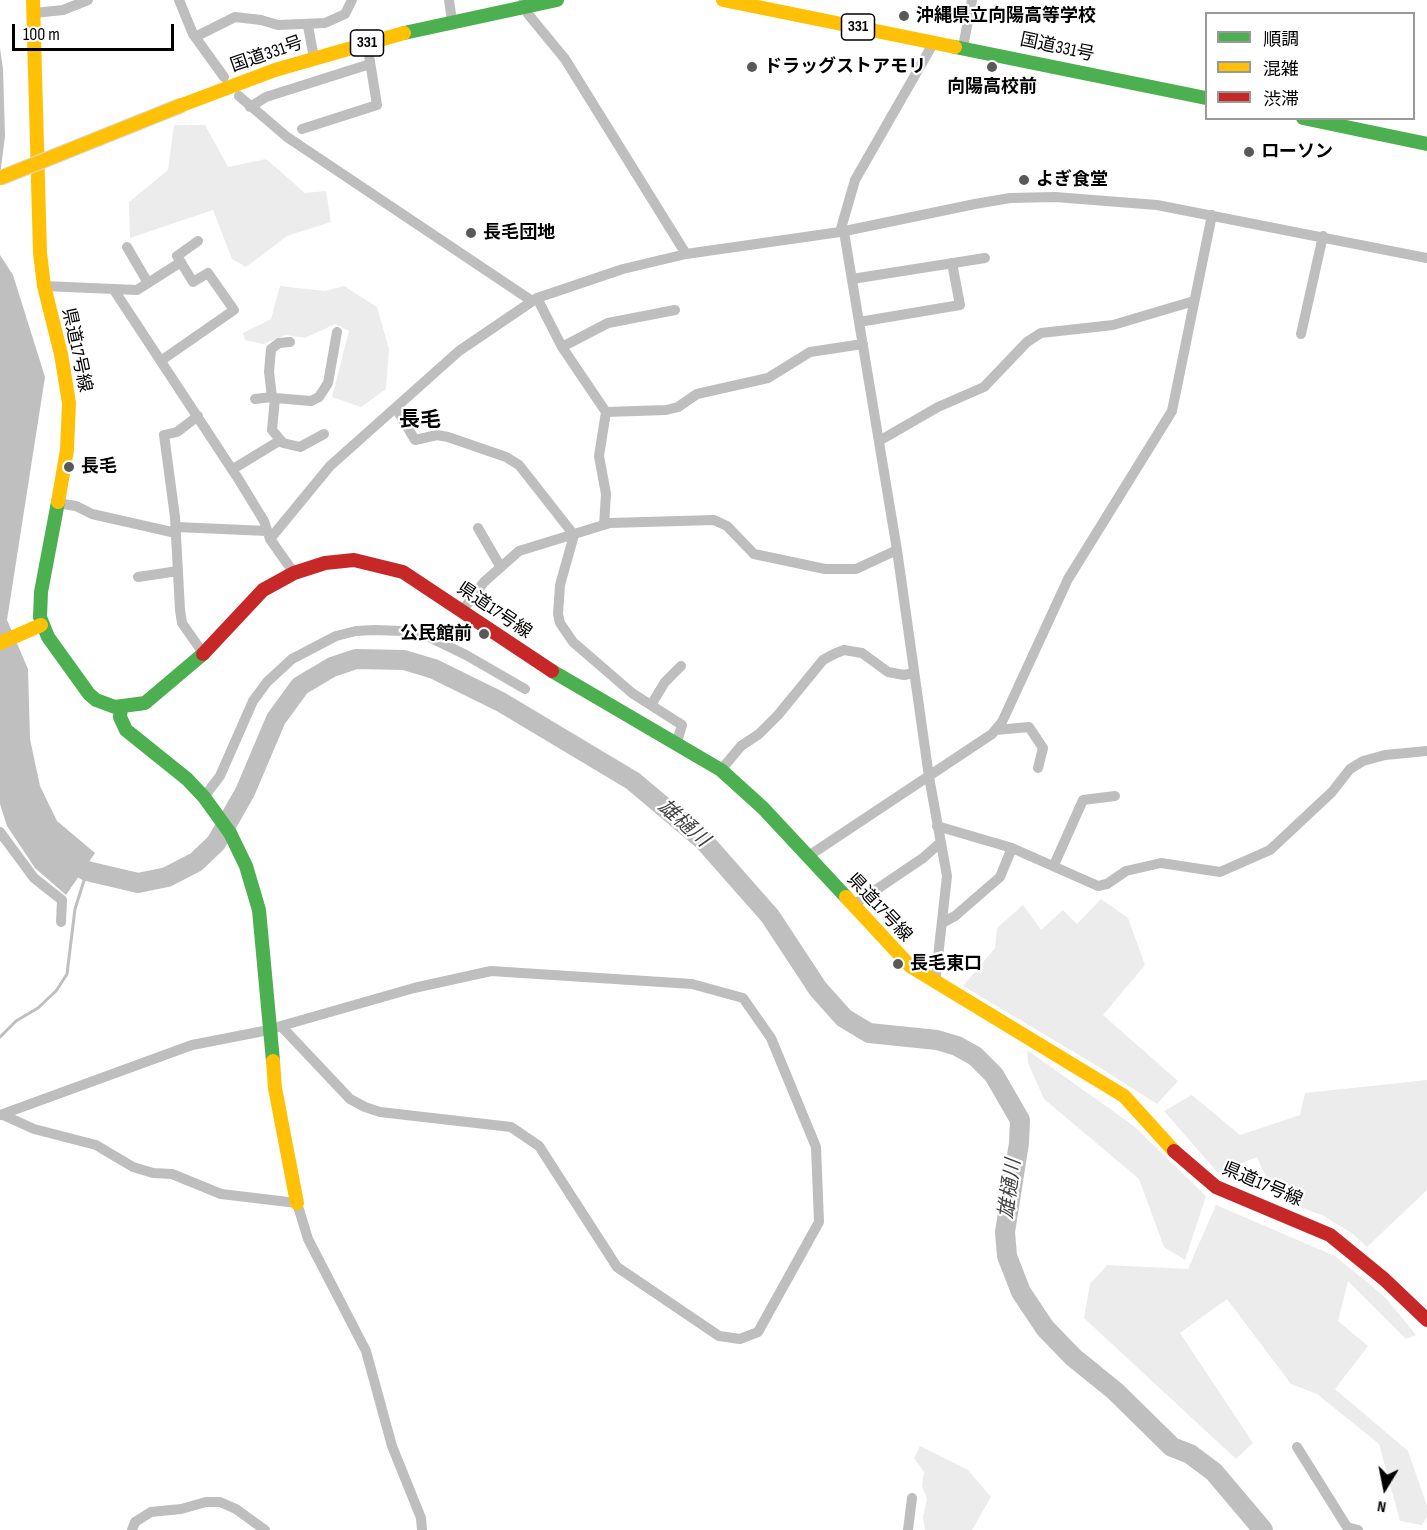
<!DOCTYPE html>
<meta charset="utf-8">
<style>
body{margin:0}
#map{position:relative;width:1427px;height:1530px;overflow:hidden;background:#fff;font-family:"Sofia Sans Condensed","Noto Sans JP",sans-serif}
canvas{display:block}
.legend{position:absolute;left:1205px;top:12px;width:210px;height:108px;box-sizing:border-box;background:#fff;border:2px solid #999;margin:0;padding:8px 10px;list-style:none;font-size:18px;color:#000}
.legend li{display:flex;align-items:center;gap:12px;height:30px}
.legend b{width:30px;border:2px solid #999}
.north{position:absolute;left:1355px;top:1458px;width:60px;height:60px;-webkit-text-stroke:4px #fff;paint-order:stroke;rotate:190deg;font-size:16px;font-weight:700;line-height:24px;text-align:center;color:#000}
.north::after{content:'';display:block;margin:auto;width:21px;height:27px;background:#000;clip-path:polygon(50% 0,100% 100%,50% 72%,0 100%)}
.scale{position:absolute;left:12px;top:24px;width:162px;height:27px;box-sizing:border-box;border:3px solid #000;border-top:0;padding-left:8px;font-size:18px;line-height:21px;white-space:nowrap;color:#000;-webkit-text-stroke:4px #fff;paint-order:stroke}
</style>
<div id="map">
<canvas width="1427" height="1530"></canvas>
<ul class="legend">
<li><b style="height:8px;background:#4caf50"></b>順調</li>
<li><b style="height:8px;background:#ffc107"></b>混雑</li>
<li><b style="height:8px;background:#c62828"></b>渋滞</li>
</ul>
<div class="north">N</div>
<div class="scale">100 m</div>
</div>
<script>
const c = document.querySelector('canvas').getContext('2d');
c.lineJoin = 'round';
function paint(path, color) { c.fillStyle = color; c.fill(path, 'evenodd'); }
const toPath = rows => new Path2D(rows.map(r => 'M' + r).join(''));
function strokePath(path, color, width, dash) { c.strokeStyle = color; c.lineWidth = width; c.lineCap = dash ? 'butt' : 'round'; c.setLineDash(dash || []); c.stroke(path); }
function write(font, color, halo, rows, align = 'center') {
  c.font = font + ' "Sofia Sans Condensed","Noto Sans JP",sans-serif'; c.lineWidth = 4.5; c.setLineDash([]); c.textBaseline = 'middle'; c.strokeStyle = halo; c.fillStyle = color; for (const [text, x, y, turn = 0] of rows) {
    c.save(); c.translate(x, y); c.rotate((+turn || 0) * Math.PI / 180); c.textAlign = isNaN(turn) ? turn : align; if (halo) c.strokeText(text, 0, 0); c.fillText(text, 0, 0); c.restore();
  }
}
const green = toPath([
 [174,125,205,125,228,167,266,159,305,193,326,191,331,222,287,236,246,267,232,259,213,210,130,238,129,202,168,170],
 [280,286,325,291,344,286,377,307,389,349,386,389,361,407,332,397,349,331,335,324,305,338,286,335,263,344,245,340,243,333,271,319],
 [1101,899,1128,918,1145,965,1103,1015,1178,1081,1157,1104,1094,1064,963,986,995,948,997,928,1023,905,1041,930,1063,910,1077,924],
 [1027,1050,1134,1126,1206,1196,1185,1260,1164,1247,1139,1179,1044,1099,1028,1063],
 [1427,1080,1427,1190,1367,1247,1353,1234,1324,1216,1275,1198,1257,1157,1218,1173,1164,1111,1192,1095,1240,1135,1300,1115,1305,1093],
 [1216,1205,1335,1256,1385,1297,1416,1335,1406,1339,1348,1281,1338,1321,1368,1346,1335,1389,1408,1451,1427,1506,1427,1517,1422,1525,1400,1521,1379,1444,1317,1394,1291,1384,1227,1299,1180,1333,1253,1443,1236,1459,1084,1318,1090,1284,1107,1265,1188,1269],
 [920,1446,968,1470,991,1497,972,1530,925,1530,923,1517,927,1499,922,1486,924,1472,914,1458]
]);
const water = toPath([
 [0,48,3,69,5,136,0,176],
 [0,255,13,275,45,377,7,620,28,669,30,739,40,786,57,821,95,853,66,895,35,868,7,826,0,804]
]);
const stream = toPath([
 [0,1037,16,1021,38,1008,56,991,67,974,75,909,87,871]
]);
const river = toPath([
 [62,857,87,871,138,883,167,877,196,862,216,843,245,792,276,719,300,686,332,667,356,659,404,660,434,669,501,702,633,781,703,840,770,916,818,989,844,1018,869,1033,937,1040,957,1046,975,1056,994,1075,1020,1120,1019,1143,1005,1232,1007,1256,1021,1292,1045,1328,1073,1357,1115,1391,1172,1447,1190,1454,1214,1472,1263,1530]
]);
const street = toPath([
 [179,0,193,34,224,77],
 [449,0,452,21],
 [523,3,528,14,565,59,686,254],
 [34,13,63,10,88,0],
 [308,26,314,58],
 [195,37,235,17,261,20,278,25,325,23,345,14,352,0],
 [963,47,972,0],
 [239,96,287,137,532,301],
 [250,107,266,97,370,64],
 [302,129,377,105,367,43],
 [840,232,855,180,934,42],
 [844,232,897,550,929,777,947,876,935,984],
 [127,247,148,283],
 [852,279,985,258],
 [44,286,137,290,181,262],
 [114,290,239,480,264,521,270,539,294,573],
 [537,298,562,347,606,412,599,456,606,494,604,525],
 [859,322,960,305,952,263],
 [1301,334,1323,236],
 [290,342,279,343,271,349,269,372,272,397,275,398,272,430,283,443,300,447,324,434],
 [562,347,608,323,675,310],
 [162,360,234,310,208,273,193,282,177,256,198,241],
 [275,398,311,401,319,397,328,383,337,332],
 [255,399,272,397],
 [396,408,415,440,437,435,448,437,506,457,519,465,574,535,560,585,558,614,560,623,573,642,632,693,682,725,677,742],
 [606,412,666,410,678,407,697,394,768,378,810,352,863,344],
 [198,416,177,432,164,435,175,517,180,610,182,623,203,653],
 [879,441,938,407,984,387,1027,342,1041,333,1113,325,1194,301],
 [233,469,279,441],
 [57,503,76,506,92,514,176,533],
 [176,527,267,531],
 [478,528,500,566],
 [270,539,330,466,459,351,537,298,623,269,686,254,840,232,975,204,1010,198,1055,197,1157,205,1427,258],
 [138,577,178,571],
 [462,611,484,582,519,551,610,523,714,520,727,526,754,554,825,569,856,569,897,550],
 [651,705,665,682,681,666],
 [996,730,1029,727,1043,748,1038,768],
 [721,770,741,746,759,734,778,715,823,660,834,654,844,650,862,653,888,672,904,675,914,673],
 [204,797,220,776,253,701,267,682,292,659,336,636,356,631,374,630,402,631,427,636,466,655,525,689],
 [937,826,1012,848,1098,886,1107,884,1126,871,1161,863,1220,872,1270,850,1332,792,1350,769,1363,761,1385,755,1427,751],
 [0,832,34,878,62,900,61,922],
 [807,857,992,734,1002,722,1068,579,1172,411,1212,215],
 [1054,865,1083,800,1115,796],
 [852,906,923,858,940,843],
 [942,923,955,916,1000,877,1012,848],
 [0,1115,192,1045,269,1030,281,1026,414,988,491,971,692,984,743,998,771,1038,816,1147,819,1222,758,1332,740,1339,719,1336,617,1267,539,1146,511,1127,380,1112,365,1107,350,1099,281,1026],
 [3,1115,34,1129,96,1145,133,1167,153,1173,172,1174,221,1194,297,1203,308,1239,366,1351,392,1446,421,1518,422,1530],
 [1297,1447,1347,1527,1358,1530],
 [132,1530,135,1522,151,1512,181,1509,206,1502,220,1502,236,1509,265,1530],
 [908,1530,912,1498]
]);
const fast = toPath([
 [404,33,557,0],
 [955,47,1206,98],
 [1303,118,1427,144],
 [58,502,41,592,40,617,48,637,89,694,96,700,115,707,145,703,203,654],
 [552,671,721,770,763,808,846,897],
 [121,708,120,717,126,730,187,779,204,797,230,833,246,866,259,910,273,1061]
]);
const slow = toPath([
 [33,0,40,253,44,286,61,354,69,403,67,450,58,502],
 [723,0,955,47],
 [182,105,275,70,404,33],
 [0,643,41,625],
 [846,897,910,966,1124,1096,1174,1151],
 [273,1061,275,1088,297,1203]
]);
const jam = toPath([
 [203,654,263,590,294,573,325,563,354,560,403,572,552,671],
 [1174,1151,1216,1187,1330,1235,1384,1279,1427,1320]
]);
const slowBridge = toPath([
 [0,178,182,105]
]);
const markers = [
 [904,16,6,"#595959"],
 [752,67,6,"#595959"],
 [992,67,6,"#595959"],
 [1249,152,6,"#595959"],
 [1024,180,6,"#595959"],
 [471,233,6,"#595959"],
 [69,467,6,"#595959"],
 [484,634,6,"#595959"],
 [898,964,6,"#595959"]
];
const shields = [
 [858,27,33],
 [367,43,33]
];
const shieldNames = [
 ["331",858,27],
 ["331",367,43]
];
const poiNames = [
 ["沖縄県立向陽高等学校",916,16],
 ["ドラッグストアモリ",764,67],
 ["向陽高校前",992,87,"center"],
 ["ローソン",1261,152],
 ["よぎ食堂",1036,180],
 ["長毛団地",483,233],
 ["長毛",81,467],
 ["公民館前",472,634,"right"],
 ["長毛東口",910,964]
];
const streetNames = [
 ["国道331号",1057,48,12],
 ["国道331号",267,55,-19],
 ["県道17号線",76,350,78],
 ["県道17号線",494,611,34],
 ["県道17号線",879,908,47],
 ["県道17号線",1262,1185,23]
];
const waterNames = [
 ["雄樋川",683,824,41],
 ["雄樋川",1011,1189,-83]
];
const quarterNames = [
 ["長毛",420,421]
];
paint(green, '#ececec');
paint(water, '#bfbfbf');
strokePath(stream, '#bfbfbf', 3);
strokePath(river, '#bfbfbf', 20);
strokePath(street, '#bebebe', 10);
strokePath(fast, '#4caf50', 14);
strokePath(slow, '#ffc107', 14);
strokePath(jam, '#c62828', 14);
strokePath(slowBridge, '#dbdbdb', 16, []);
strokePath(slowBridge, '#ffc107', 14);
for (const [x, y, r, color] of markers) { const dot = new Path2D(); dot.arc(x, y, r, 0, 2 * Math.PI); c.fillStyle = color; c.fill(dot); strokePath(dot, '#fff', 2); }
for (const [x, y, w] of shields) { const box = new Path2D(); box.roundRect(x - w / 2, y - 13, w, 26, 4.5); c.fillStyle = '#fff'; c.fill(box); strokePath(box, '#000', 1.5); }
write('bold 16px', '#000', null, shieldNames);
write('bold 18px', '#000', '#fff', poiNames, 'left');
write('18px', '#000', '#fff', streetNames);
write('italic 20px', '#444', '#fff', waterNames);
write('bold 21px', '#000', '#fff', quarterNames);
</script>
